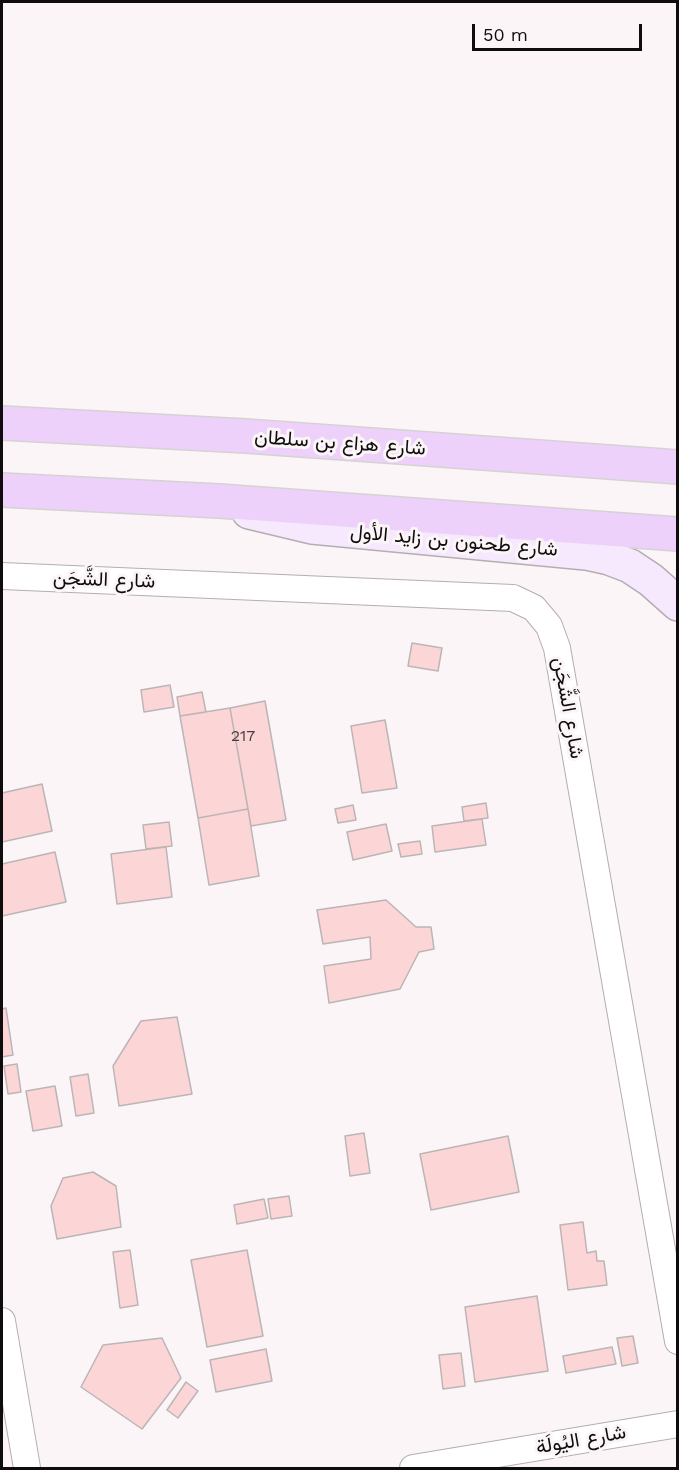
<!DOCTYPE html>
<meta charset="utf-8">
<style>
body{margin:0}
#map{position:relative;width:679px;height:1470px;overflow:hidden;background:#fcf5f8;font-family:"Work Sans",sans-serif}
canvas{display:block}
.frame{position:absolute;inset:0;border:3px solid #0e0c0d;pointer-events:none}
.scale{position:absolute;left:472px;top:24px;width:170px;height:27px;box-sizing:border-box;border:3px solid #0e0c0d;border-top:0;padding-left:8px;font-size:18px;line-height:21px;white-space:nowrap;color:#0e0c0d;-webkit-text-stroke:4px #fcf5f8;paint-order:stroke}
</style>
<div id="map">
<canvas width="679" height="1470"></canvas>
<div class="frame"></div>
<div class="scale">50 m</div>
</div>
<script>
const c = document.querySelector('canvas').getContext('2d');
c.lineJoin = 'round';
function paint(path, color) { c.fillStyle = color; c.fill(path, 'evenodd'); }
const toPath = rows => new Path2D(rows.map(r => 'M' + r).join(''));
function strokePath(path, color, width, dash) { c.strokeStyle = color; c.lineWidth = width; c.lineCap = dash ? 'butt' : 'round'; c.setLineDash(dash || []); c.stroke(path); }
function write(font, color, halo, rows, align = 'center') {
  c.font = font + ' "Work Sans",Vazirmatn,sans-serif'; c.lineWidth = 6; c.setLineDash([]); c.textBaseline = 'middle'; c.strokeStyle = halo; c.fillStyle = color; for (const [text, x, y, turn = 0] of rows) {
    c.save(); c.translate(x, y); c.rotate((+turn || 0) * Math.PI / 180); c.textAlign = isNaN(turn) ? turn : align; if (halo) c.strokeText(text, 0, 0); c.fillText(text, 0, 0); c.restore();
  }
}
const building = toPath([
 [412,643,442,648,438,671,408,666,412,643],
 [170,685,174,707,144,712,141,690,170,685],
 [202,692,206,712,180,716,177,697,202,692],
 [265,701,286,820,251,826,230,708,265,701],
 [230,708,248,809,198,818,180,716,230,708],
 [385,720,397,788,362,793,351,726,385,720],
 [42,784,52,831,2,842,2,793,42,784],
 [486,803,488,818,464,821,462,807,486,803],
 [353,805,356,820,338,823,335,809,353,805],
 [248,809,259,876,209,885,198,818,248,809],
 [482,819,486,845,435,852,432,826,482,819],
 [169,822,172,846,146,849,143,825,169,822],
 [386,824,392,851,353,860,347,832,386,824],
 [420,841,422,854,401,857,398,844,420,841],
 [166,847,172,897,117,904,111,854,166,847],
 [55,852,66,902,2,916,2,864,55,852],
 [386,900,416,927,431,927,434,949,419,952,400,989,329,1003,324,966,371,959,370,937,323,944,317,910,386,900],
 [6,1008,13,1055,2,1057,2,1009,6,1008],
 [177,1017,192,1094,119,1106,113,1066,141,1021,177,1017],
 [17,1064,21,1092,8,1094,4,1066,17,1064],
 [88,1074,94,1113,76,1116,70,1077,88,1074],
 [55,1086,62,1126,33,1131,26,1091,55,1086],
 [364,1133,370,1173,350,1176,345,1136,364,1133],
 [508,1136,519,1192,431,1210,420,1154,508,1136],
 [93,1172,116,1186,121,1227,57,1239,51,1206,63,1178,93,1172],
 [289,1196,292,1216,271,1219,268,1199,289,1196],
 [264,1199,268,1218,237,1224,234,1205,264,1199],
 [583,1222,587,1253,596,1251,597,1261,604,1261,607,1285,568,1290,560,1225,583,1222],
 [130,1250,138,1305,120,1308,113,1252,130,1250],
 [247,1250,263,1336,207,1347,191,1260,247,1250],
 [537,1296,548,1371,475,1382,465,1307,537,1296],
 [633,1336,638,1363,622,1366,617,1338,633,1336],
 [162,1338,181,1378,142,1429,81,1387,103,1345,162,1338],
 [612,1347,616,1364,566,1373,563,1356,612,1347],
 [266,1349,272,1381,216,1392,210,1360,266,1349],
 [461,1353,465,1386,443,1389,439,1355,461,1353],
 [186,1382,198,1391,178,1418,167,1410,186,1382]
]);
const street = toPath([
 [2,576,513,598,534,608,549,626,557,648,678,1341],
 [2,1321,27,1468],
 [413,1468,678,1424]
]);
const secondary = toPath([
 [249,512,312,527,586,553,609,558,630,566,651,580,678,604]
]);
const primary = toPath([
 [2,423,246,436,678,467],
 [2,490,219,501,678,534]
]);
const numberNames = [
 ["217",243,736]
];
const streetNames = [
 ["شارع هزاع بن سلطان",340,443,4],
 ["شارع طحنون بن زايد الأول",454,541,5],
 ["شارع الشَّجَن",104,580,2],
 ["شارع الشَّجَن",568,708,80],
 ["شارع اليُولَة",581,1440,-10]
];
paint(building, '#fcd5d7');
strokePath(building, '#bcb5b5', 1.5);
strokePath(street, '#b4aeb1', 28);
strokePath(secondary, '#b4aeb1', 36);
strokePath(primary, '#d4d3d3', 36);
strokePath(street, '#fff', 26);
strokePath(secondary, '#f6e8fd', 33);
strokePath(primary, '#edd1fa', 33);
write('16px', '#4a3e40', null, numberNames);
write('20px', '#0e0c0d', '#fcf5f8', streetNames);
</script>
